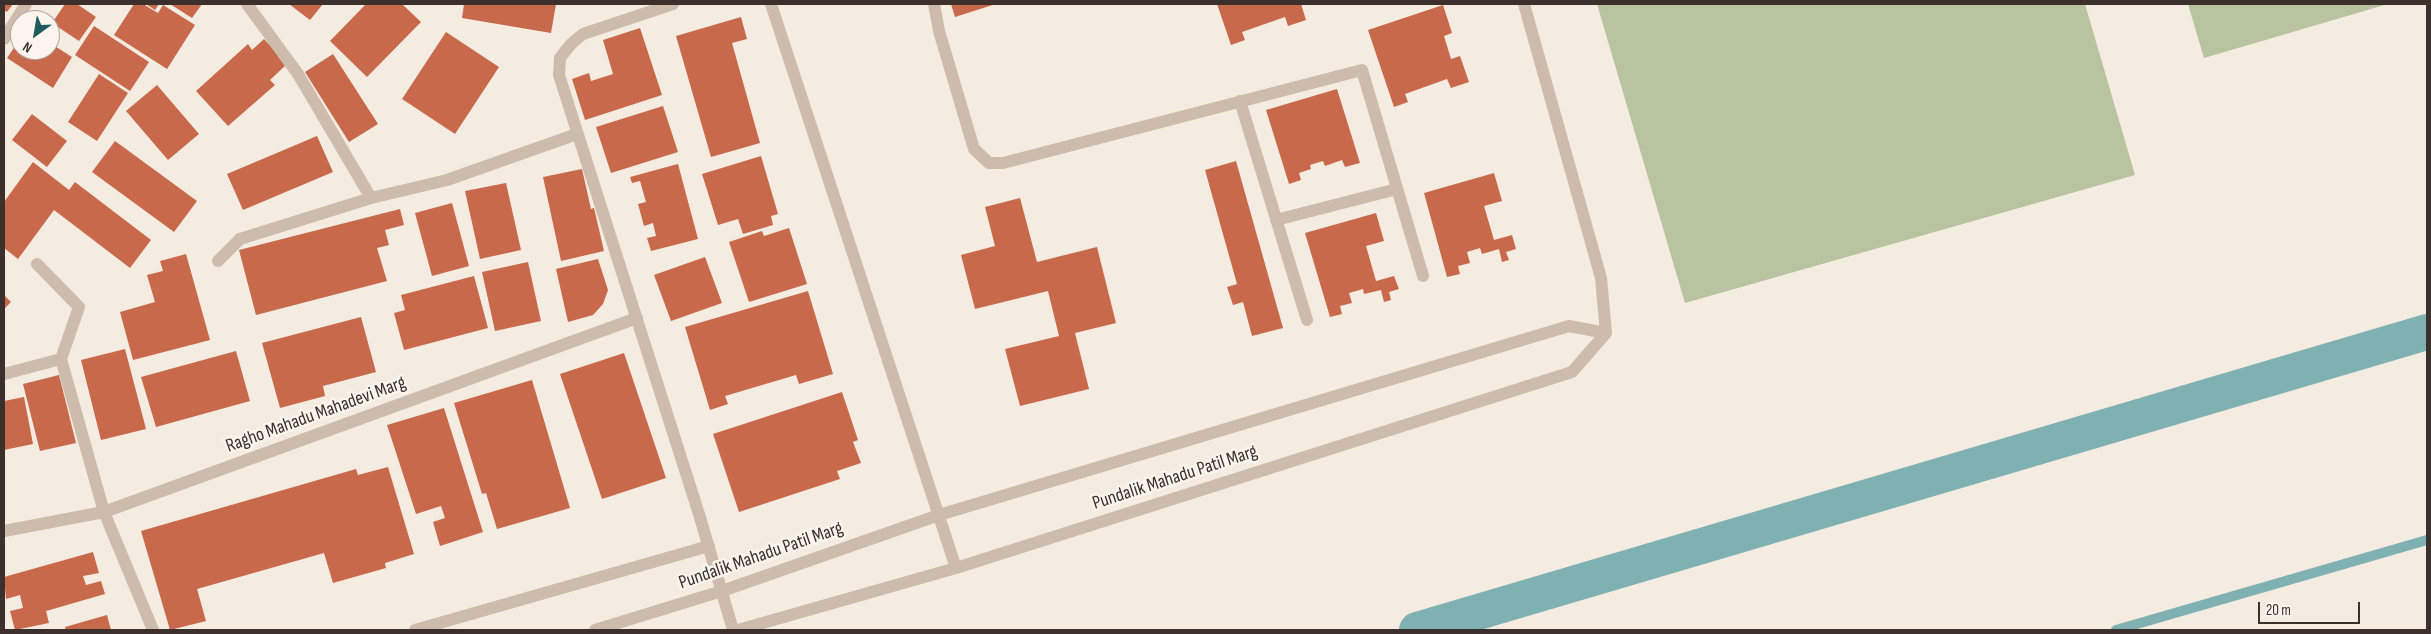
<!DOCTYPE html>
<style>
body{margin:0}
#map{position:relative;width:2431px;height:634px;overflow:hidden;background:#f4ebe1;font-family:"Sofia Sans Condensed",sans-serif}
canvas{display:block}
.frame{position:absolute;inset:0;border:5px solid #3b302b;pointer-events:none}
.north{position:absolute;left:10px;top:10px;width:50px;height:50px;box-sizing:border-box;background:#fbf5ee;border:1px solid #aea6a0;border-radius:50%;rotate:212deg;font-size:14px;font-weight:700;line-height:20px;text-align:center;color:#3b302b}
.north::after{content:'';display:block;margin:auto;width:18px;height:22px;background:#1f5a5e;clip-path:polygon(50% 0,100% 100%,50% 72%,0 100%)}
.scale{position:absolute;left:2258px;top:602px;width:102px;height:22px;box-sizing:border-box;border:2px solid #3b302b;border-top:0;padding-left:6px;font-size:15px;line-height:18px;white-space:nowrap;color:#3b302b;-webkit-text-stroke:4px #fbf5ee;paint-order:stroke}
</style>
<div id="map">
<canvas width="2431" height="634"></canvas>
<div class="frame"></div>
<div class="north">N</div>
<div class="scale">20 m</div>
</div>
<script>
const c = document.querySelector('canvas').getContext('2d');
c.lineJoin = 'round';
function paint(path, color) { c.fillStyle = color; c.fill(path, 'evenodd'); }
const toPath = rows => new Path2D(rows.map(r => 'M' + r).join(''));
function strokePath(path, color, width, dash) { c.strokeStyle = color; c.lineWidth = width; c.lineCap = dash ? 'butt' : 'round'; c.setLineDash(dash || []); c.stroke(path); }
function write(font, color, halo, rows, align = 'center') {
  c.font = font + ' "Sofia Sans Condensed",sans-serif'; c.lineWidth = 5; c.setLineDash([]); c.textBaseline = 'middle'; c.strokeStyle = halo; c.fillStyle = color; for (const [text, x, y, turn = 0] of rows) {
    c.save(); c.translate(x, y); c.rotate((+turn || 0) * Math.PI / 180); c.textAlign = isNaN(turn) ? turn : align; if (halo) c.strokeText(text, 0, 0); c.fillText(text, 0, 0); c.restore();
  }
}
const green = toPath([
 [1597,4,2085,4,2135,175,1685,303],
 [2188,4,2388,4,2204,58]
]);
const stream = toPath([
 [2116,630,2427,540]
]);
const canal = toPath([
 [1417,630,2427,332]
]);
const building = toPath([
 [4,4,13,4,7,12,4,10],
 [65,4,77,4,96,17,79,41,52,23],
 [134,4,143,4,158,13,163,5,195,25,167,69,114,35],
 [146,4,159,4,155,10],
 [170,4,202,4,192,18],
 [289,4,323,4,310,20],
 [366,4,402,4,421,22,367,77,330,41],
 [464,4,556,4,551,33,462,18],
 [951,4,996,4,955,17],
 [1217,4,1301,4,1306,20,1288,26,1285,17,1242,32,1245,40,1231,45],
 [1443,5,1452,33,1444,36,1451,59,1460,56,1469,82,1451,88,1447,79,1405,94,1408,102,1394,107,1368,30],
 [741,17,747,39,732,43,760,143,711,157,676,36],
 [94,26,149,62,130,91,75,55],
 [640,28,662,95,585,120,572,79,589,73,591,81,613,74,603,40],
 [446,32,499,67,455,134,402,99],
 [20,39,20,50,50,50,50,43,72,57,53,88,7,58],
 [264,39,287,64,270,80,275,85,228,126,196,91,248,44,252,50],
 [333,54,378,124,349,142,305,72],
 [99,74,128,93,97,141,68,122],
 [157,85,199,134,168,160,126,111],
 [1337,89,1360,163,1345,167,1342,160,1325,166,1323,161,1310,165,1311,169,1299,173,1301,180,1289,184,1266,110],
 [663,106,678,152,611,173,596,127],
 [32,114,67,141,47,167,12,140],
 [317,136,333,172,243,210,227,174],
 [115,141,197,201,174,232,92,172],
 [761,156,778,214,771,216,773,225,743,234,738,219,718,225,702,174],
 [1236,161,1283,328,1252,336,1243,302,1233,305,1227,287,1237,284,1205,170],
 [33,162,69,190,75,182,151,240,130,268,54,210,18,259,4,248,4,202],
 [678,164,698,239,651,251,647,238,656,236,653,223,644,226,638,204,646,202,640,181,632,183,630,177],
 [582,169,591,209,594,208,604,251,561,261,543,177],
 [1494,173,1502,201,1484,206,1494,240,1512,235,1516,249,1506,252,1509,260,1502,262,1499,249,1482,254,1480,248,1467,252,1470,263,1458,266,1460,274,1447,277,1424,193],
 [506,183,521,250,480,259,465,191],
 [1020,198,1037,262,1097,247,1116,323,1075,333,1089,389,1020,406,1005,349,1059,336,1048,291,975,309,961,255,995,246,985,207],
 [452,203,469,266,432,276,415,213],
 [400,209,404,225,385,230,389,245,377,248,387,281,256,315,239,250],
 [1376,213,1384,241,1366,246,1376,281,1394,276,1399,289,1389,292,1391,300,1384,302,1381,290,1364,294,1363,289,1349,293,1352,303,1340,306,1342,314,1330,317,1305,233],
 [789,228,807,284,749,302,729,242,762,231,764,236],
 [186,254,210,340,133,360,120,312,155,302,147,275,163,271,160,261],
 [705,257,722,303,671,321,654,275],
 [598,259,608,290,603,304,593,315,568,322,556,269],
 [528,262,541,321,495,331,482,272],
 [474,276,488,328,404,350,394,313,405,310,401,295],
 [808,291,833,374,799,384,796,375,725,396,728,404,710,410,685,327],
 [4,295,11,302,4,309],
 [361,317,376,372,323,386,325,396,280,408,262,343],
 [125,349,146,429,101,440,81,360],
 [236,351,250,401,156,427,141,377],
 [624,353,666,478,602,499,560,374],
 [59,375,76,443,40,451,23,384],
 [532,380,570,508,497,529,486,493,482,494,454,403],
 [842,392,858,440,853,442,861,463,837,471,840,479,739,512,713,434],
 [24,397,33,444,4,450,4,401],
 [444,408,483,532,440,546,433,522,445,518,441,506,416,514,387,425],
 [388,467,414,554,385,563,386,568,333,583,324,553,197,589,206,621,170,630,141,531,356,469,358,475],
 [93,552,99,573,83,576,86,585,101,581,105,594,46,611,49,623,15,630,10,611,23,608,20,595,6,599,4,577],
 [107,615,111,630,66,630,65,627]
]);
const service = toPath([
 [218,261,240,239]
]);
const minor = toPath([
 [247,4,298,74,371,198],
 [673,4,583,34,571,44,560,58,559,75,699,514,733,630],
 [771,4,956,568],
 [934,4,939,31,974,149,989,163,1003,163,1362,70,1423,276],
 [1524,4,1601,278,1606,333],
 [4,39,26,4],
 [1240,101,1307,320],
 [1276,220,1397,189],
 [240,239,371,198,447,180,577,134],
 [37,264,79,307,61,359,104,512,153,630],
 [4,374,61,359],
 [4,531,104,512,637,318],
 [415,630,709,546],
 [595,630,722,591,939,515,1569,326,1606,333],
 [738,630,956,568,1572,372,1606,333]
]);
const streetNames = [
 ["Ragho Mahadu Mahadevi Marg",316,415,-20],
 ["Pundalik Mahadu Patil Marg",1175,478,-18],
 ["Pundalik Mahadu Patil Marg",761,556,-19]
];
paint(green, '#b8c4a0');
strokePath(stream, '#7fb0b2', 10);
strokePath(canal, '#7fb0b2', 36);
paint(building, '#c8694b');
strokePath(service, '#cdbbac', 12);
strokePath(minor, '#cdbbac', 12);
write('19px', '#3b302b', '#fbf5ee', streetNames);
</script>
